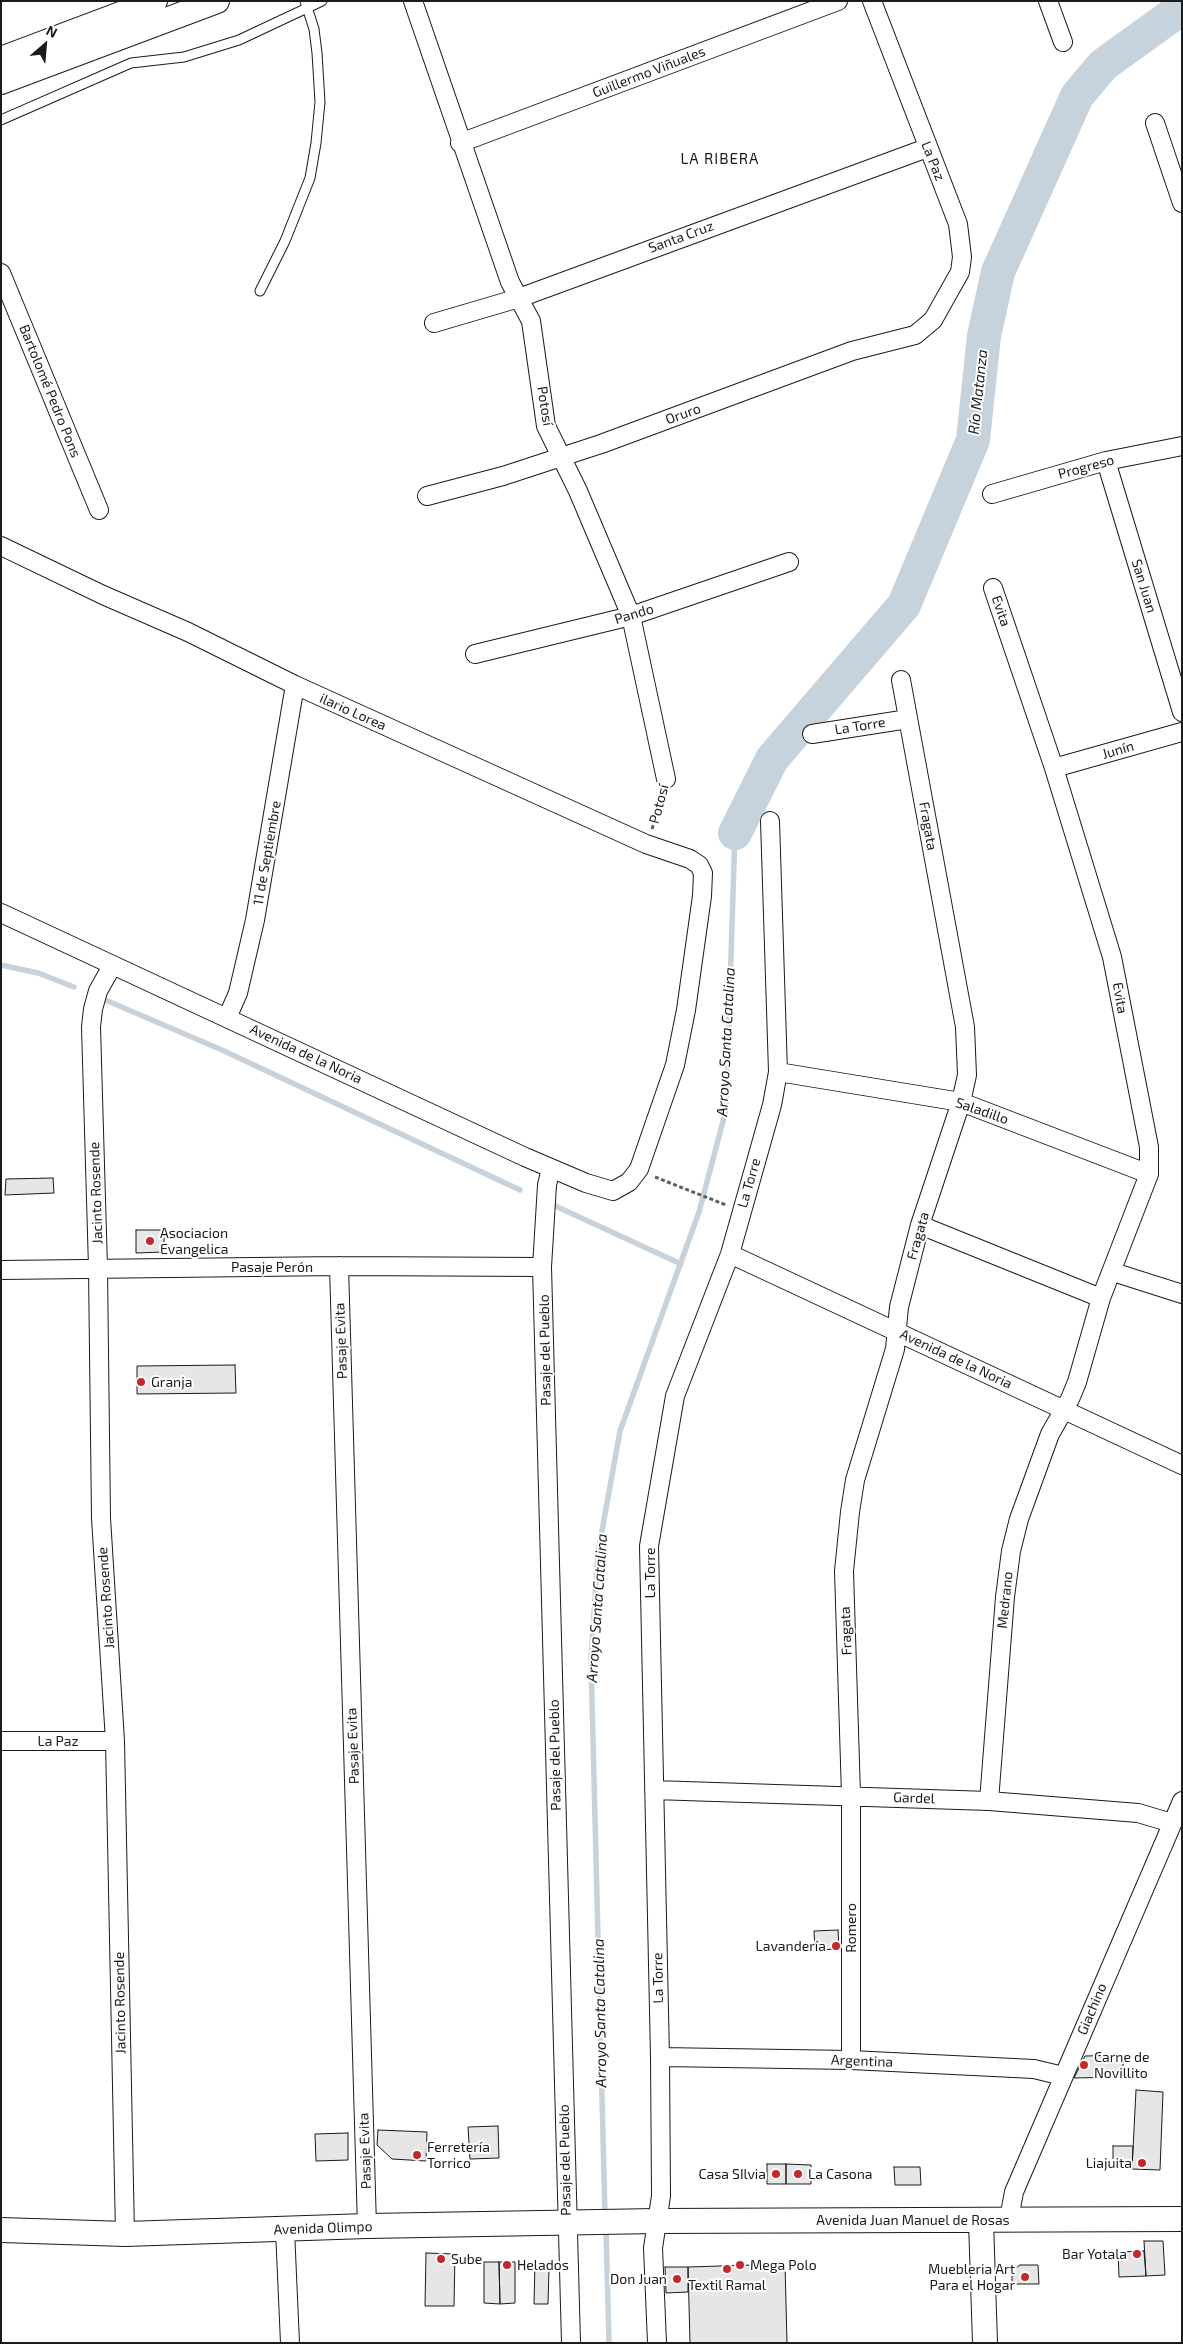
<!DOCTYPE html>
<meta charset="utf-8">
<style>
body{margin:0}
#map{position:relative;width:1183px;height:2344px;overflow:hidden;background:#fff;font-family:"Exo 2",sans-serif}
canvas{display:block}
.frame{position:absolute;inset:0;border:2px solid #1a1a1a;pointer-events:none}
.north{position:absolute;left:20px;top:20px;width:50px;height:50px;-webkit-text-stroke:4px #fff;paint-order:stroke;rotate:27deg;font-size:14px;font-weight:700;line-height:20px;text-align:center;color:#1a1a1a}
.north::after{content:'';display:block;margin:auto;width:18px;height:22px;background:#1a1a1a;clip-path:polygon(50% 0,100% 100%,50% 72%,0 100%)}
</style>
<div id="map">
<canvas width="1183" height="2344"></canvas>
<div class="frame"></div>
<div class="north">N</div>
</div>
<script>
const c = document.querySelector('canvas').getContext('2d');
c.lineJoin = 'round';
const toPath = rows => new Path2D(rows.map(r => 'M' + r).join(''));
function strokePath(path, color, width, dash) { c.strokeStyle = color; c.lineWidth = width; c.lineCap = dash ? 'butt' : 'round'; c.setLineDash(dash || []); c.stroke(path); }
function paint(path, color) { c.fillStyle = color; c.fill(path, 'evenodd'); }
function write(font, color, halo, rows, align = 'center') {
  c.font = font + ' "Exo 2",sans-serif'; c.lineWidth = 4; c.setLineDash([]); c.textBaseline = 'middle'; c.strokeStyle = halo; c.fillStyle = color; for (const [text, x, y, turn = 0] of rows) {
    c.save(); c.translate(x, y); c.rotate((+turn || 0) * Math.PI / 180); c.textAlign = isNaN(turn) ? turn : align; if (halo) c.strokeText(text, 0, 0); c.fillText(text, 0, 0); c.restore();
  }
}
const stream = toPath([
 [1,965,38,973,74,987],
 [103,999,222,1050,520,1190],
 [551,1204,681,1264],
 [605,2216,591,1659,598,1553,620,1431,699,1212,726,1110,735,833],
 [606,2227,609,2343]
]);
const river = toPath([
 [735,833,772,759,904,605,973,440,984,336,998,272,1077,96,1103,65,1182,8]
]);
const building = toPath([
 [53,1178,54,1193,5,1195,6,1179,53,1178],
 [136,1230,164,1230,164,1252,136,1253,136,1230],
 [235,1365,236,1393,137,1394,137,1366,235,1365],
 [838,1930,839,1949,815,1950,814,1931,838,1930],
 [1123,2055,1123,2077,1074,2078,1085,2056,1123,2055],
 [1136,2090,1163,2092,1160,2170,1132,2169,1136,2090],
 [498,2126,499,2158,470,2159,468,2127,498,2126],
 [378,2130,427,2132,426,2161,392,2159,377,2145,378,2130],
 [348,2133,348,2160,316,2161,315,2134,348,2133],
 [1113,2146,1133,2146,1132,2169,1113,2168,1113,2146],
 [767,2164,786,2164,786,2184,767,2184,767,2164],
 [786,2164,811,2165,811,2184,786,2184,786,2164],
 [894,2167,920,2167,921,2185,895,2185,894,2167],
 [1144,2241,1163,2241,1165,2275,1146,2276,1144,2241],
 [1144,2251,1146,2276,1119,2277,1118,2252,1144,2251],
 [426,2253,455,2254,454,2306,425,2306,426,2253],
 [484,2262,499,2262,500,2304,484,2303,484,2262],
 [499,2262,515,2262,515,2303,500,2304,499,2262],
 [535,2264,549,2269,548,2304,534,2304,535,2264],
 [785,2264,787,2343,690,2343,688,2267,785,2264],
 [1020,2265,1038,2265,1039,2284,1012,2284,1012,2271,1020,2265],
 [665,2267,688,2267,688,2292,666,2293,665,2267]
]);
const path = toPath([
 [652,829,663,795],
 [655,1177,726,1205]
]);
const lane = toPath([
 [1,120,131,63,184,57,239,40,322,1],
 [260,291,285,241,310,178,316,143,320,102,317,53,314,29,305,1]
]);
const street = toPath([
 [413,1,510,282,531,321,546,426,578,491,631,616,666,779],
 [1048,1,1063,42],
 [1155,123,1182,203],
 [460,143,838,1],
 [1,273,99,510],
 [434,323,519,298,927,148],
 [1106,461,1182,712],
 [992,494,1106,461,1182,446],
 [427,496,503,476,601,444,852,351,915,335,933,320,960,272,962,257,958,224,872,1],
 [1,546,103,595,188,632,295,685,646,844,690,859,699,865,703,873,702,896,686,1010,675,1065,639,1169,629,1182,613,1191,586,1183,525,1157,1,913],
 [475,654,631,616,789,562],
 [812,734,908,719],
 [1054,768,1182,732],
 [112,966,98,991,93,1009,91,1027,98,1268,101,1518,115,1741,125,2234],
 [227,1018,238,993,255,920,295,685],
 [778,1072,961,1102,1149,1174],
 [551,1168,547,1185,542,1267,571,2343],
 [920,1225,1101,1298],
 [730,1254,1182,1465],
 [339,1266,367,2226],
 [1,1270,339,1266,542,1267],
 [1113,1272,1182,1294],
 [1,1741,115,1741],
 [654,1790,989,1801,1138,1813,1172,1823],
 [989,1801,1005,1597,1011,1551,1019,1519,1050,1434,1070,1399,1077,1382,1101,1298,1149,1174,1149,1147,1112,957,1054,768,993,588],
 [660,2057,851,2060,1034,2069,1063,2076],
 [851,2060,851,1795,844,1571,850,1512,855,1480,895,1349,899,1307,920,1225,961,1102,967,1075,965,1027,901,680],
 [1009,2219,1014,2192,1182,1801],
 [285,2230,290,2343],
 [657,2343,653,2248,661,2196,660,2057,649,1546,675,1396,730,1254,772,1105,778,1072,770,821]
]);
const secondary = toPath([
 [1,59,155,1],
 [1,82,217,1],
 [981,2221,985,2343],
 [1,2230,125,2234,367,2226,657,2221,1182,2219]
]);
const markers = [
 [150,1241,5,"#c62828"],
 [141,1382,5,"#c62828"],
 [836,1946,5,"#c62828"],
 [1084,2065,5,"#c62828"],
 [417,2155,5,"#c62828"],
 [1142,2163,5,"#c62828"],
 [776,2174,5,"#c62828"],
 [798,2174,5,"#c62828"],
 [1137,2254,5,"#c62828"],
 [441,2259,5,"#c62828"],
 [507,2265,5,"#c62828"],
 [740,2265,5,"#c62828"],
 [727,2269,5,"#c62828"],
 [1025,2277,5,"#c62828"],
 [677,2279,5,"#c62828"]
];
const streetNames = [
 ["Guillermo Viñuales",649,72,-21],
 ["La Paz",933,161,68],
 ["Santa Cruz",681,237,-20],
 ["Bartolomé Pedro Pons",50,391,68],
 ["Potosí",545,406,81],
 ["Oruro",683,414,-20],
 ["Progreso",1086,467,-15],
 ["San Juan",1144,586,73],
 ["Evita",1001,611,71],
 ["Pando",634,614,-17],
 ["ilario Lorea",353,712,24],
 ["La Torre",860,726,-9],
 ["Junín",1118,750,-16],
 ["Potosí",659,804,-75],
 ["Fragata",928,826,80],
 ["11 de Septiembre",267,853,-80],
 ["Evita",1120,998,80],
 ["Avenida de la Noria",306,1054,25],
 ["Saladillo",982,1111,19],
 ["La Torre",749,1183,-74],
 ["Jacinto Rosende",96,1193,-92],
 ["Fragata",918,1236,-74],
 ["Pasaje Perón",272,1267],
 ["Pasaje Evita",341,1341,-92],
 ["Pasaje del Pueblo",545,1350,-91],
 ["Avenida de la Noria",956,1359,25],
 ["La Torre",650,1573,-90],
 ["Jacinto Rosende",106,1598,-94],
 ["Medrano",1005,1600,-84],
 ["Fragata",846,1631,-92],
 ["La Paz",58,1741],
 ["Pasaje Evita",353,1746,-92],
 ["Pasaje del Pueblo",555,1755,-91],
 ["Gardel",914,1798,2],
 ["Romero",851,1928,-90],
 ["La Torre",658,1978,-91],
 ["Jacinto Rosende",120,2003,-91],
 ["Giachino",1092,2009,-67],
 ["Argentina",862,2061,2],
 ["Pasaje Evita",365,2151,-92],
 ["Pasaje del Pueblo",565,2160,-91],
 ["Avenida Juan Manuel de Rosas",913,2220],
 ["Avenida Olimpo",323,2228,-2]
];
const poiNames = [
 ["Asociacion",160,1233],
 ["Evangelica",160,1249],
 ["Granja",151,1382],
 ["Lavandería",826,1946,"right"],
 ["Carne de",1094,2057],
 ["Novillito",1094,2073],
 ["Ferretería",427,2147],
 ["Torrico",427,2163],
 ["Liajuita",1132,2163,"right"],
 ["Casa SIlvia",766,2174,"right"],
 ["La Casona",808,2174],
 ["Bar Yotala",1127,2254,"right"],
 ["Sube",451,2259],
 ["Helados",517,2265],
 ["Mega Polo",750,2265],
 ["Muebleria Art",1015,2269,"right"],
 ["Para el Hogar",1015,2285,"right"],
 ["Don Juan",667,2279,"right"],
 ["Textil Ramal",727,2285,"center"]
];
const neighbourhoodNames = [
 ["LA RIBERA",720,159]
];
const waterNames = [
 ["Río Matanza",978,392,-84],
 ["Arroyo Santa Catalina",726,1042,-87],
 ["Arroyo Santa Catalina",597,1608,-86],
 ["Arroyo Santa Catalina",600,2013,-91]
];
strokePath(stream, '#c6d2dc', 5.5);
strokePath(river, '#c6d2dc', 34);
paint(building, '#e6e6e6');
strokePath(building, '#1a1a1a', 1);
strokePath(lane, '#1a1a1a', 11);
strokePath(street, '#1a1a1a', 20);
strokePath(secondary, '#1a1a1a', 26);
strokePath(path, '#5f5f5f', 3, [4, 2.5]);
strokePath(lane, '#fff', 9);
strokePath(street, '#fff', 18);
strokePath(secondary, '#fff', 24);
for (const [x, y, r, color] of markers) { const dot = new Path2D(); dot.arc(x, y, r, 0, 2 * Math.PI); c.fillStyle = color; c.fill(dot); strokePath(dot, '#fff', 2); }
write('14px', '#1a1a1a', '#fff', streetNames);
write('14px', '#1a1a1a', '#fff', poiNames, 'left');
c.letterSpacing = '1px';
write('15px', '#1a1a1a', '#fff', neighbourhoodNames);
c.letterSpacing = '0px';
write('italic 15px', '#1a1a1a', '#fff', waterNames);
</script>
